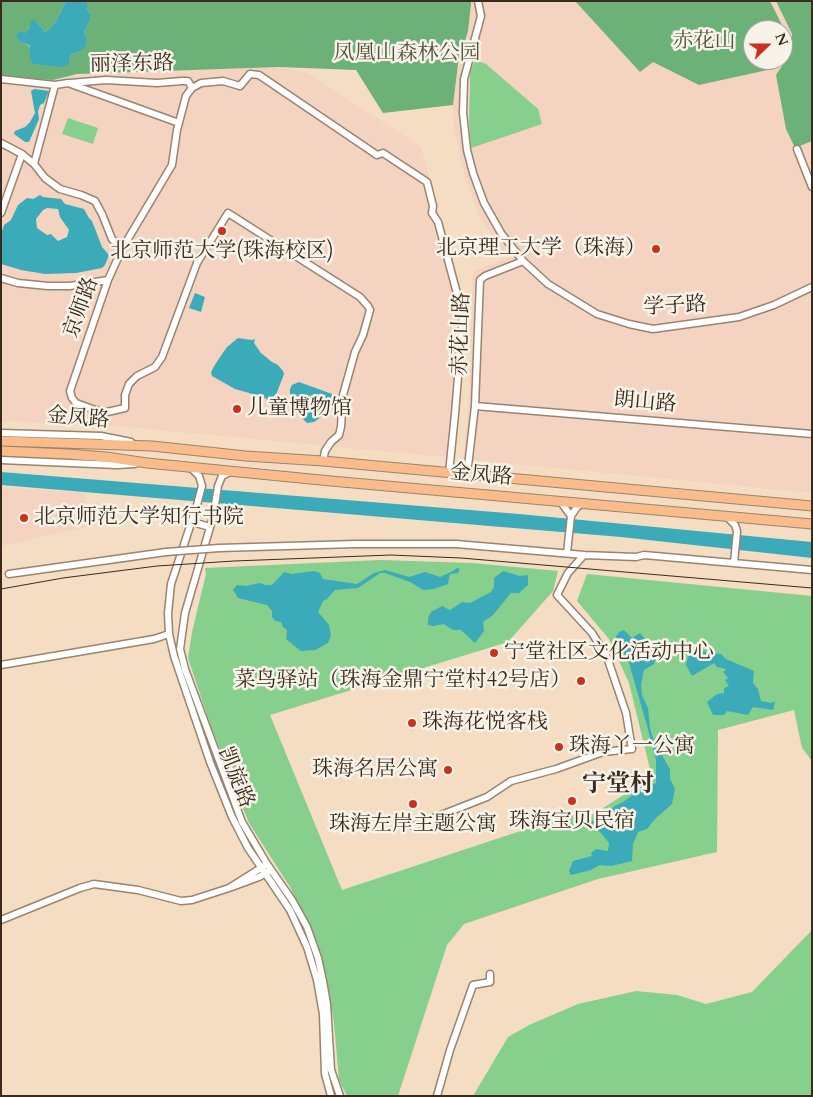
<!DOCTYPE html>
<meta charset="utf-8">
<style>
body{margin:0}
#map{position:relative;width:813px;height:1097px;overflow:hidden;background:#f4ddc2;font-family:Cardo,serif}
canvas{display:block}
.frame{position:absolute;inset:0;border:2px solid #3b2a1e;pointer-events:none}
.north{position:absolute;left:743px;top:20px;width:50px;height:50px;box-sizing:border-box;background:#f7f3e8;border:1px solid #aca397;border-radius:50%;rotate:68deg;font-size:14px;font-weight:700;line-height:20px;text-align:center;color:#3b2a1e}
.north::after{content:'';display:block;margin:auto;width:18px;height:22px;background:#c8321e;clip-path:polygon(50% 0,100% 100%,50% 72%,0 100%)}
</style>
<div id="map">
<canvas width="813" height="1097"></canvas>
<div class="frame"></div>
<div class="north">N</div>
</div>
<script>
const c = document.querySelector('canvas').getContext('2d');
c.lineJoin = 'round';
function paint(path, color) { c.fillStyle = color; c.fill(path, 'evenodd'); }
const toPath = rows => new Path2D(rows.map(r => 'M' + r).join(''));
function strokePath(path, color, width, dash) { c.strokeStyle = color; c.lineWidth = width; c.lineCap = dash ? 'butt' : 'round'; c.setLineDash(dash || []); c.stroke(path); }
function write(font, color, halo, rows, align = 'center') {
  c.font = font + ' Cardo,"Noto Serif SC",serif'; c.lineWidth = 5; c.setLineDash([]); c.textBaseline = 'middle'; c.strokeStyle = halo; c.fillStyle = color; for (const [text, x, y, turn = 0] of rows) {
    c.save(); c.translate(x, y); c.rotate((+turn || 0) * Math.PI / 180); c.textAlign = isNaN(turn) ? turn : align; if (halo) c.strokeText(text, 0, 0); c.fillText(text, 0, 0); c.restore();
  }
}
const built = toPath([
 [391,1,812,1,812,493,463,459,469,402,473,272,507,257,480,218,463,170,454,126,453,105,458,64],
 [753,30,783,30,783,60,753,60],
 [279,67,308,73,421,147,466,315,461,399,454,458,117,426,1,421,1,75,18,78,53,80,77,74],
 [1,487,85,493,86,527,1,546]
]);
const green = toPath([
 [475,60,486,64,538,109,542,124,471,148,469,119,470,90,470,73],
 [68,118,98,128,93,144,62,134],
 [380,560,472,563,558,571,553,591,508,642,270,715,342,890,569,815,592,815,652,777,629,683,609,639,577,601,587,574,812,596,812,761,802,748,794,710,718,730,717,852,598,879,464,924,447,945,398,1096,347,1096,339,1080,334,1023,326,975,313,935,290,887,249,823,211,727,188,658,192,632,206,574,205,568],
 [812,930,812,1096,473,1096,508,1037,529,1025,578,1004,636,991,677,995,706,1004,752,992]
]);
const forest = toPath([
 [1,1,66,1,56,21,49,29,45,32,37,22,30,23,30,28,24,33,22,43,28,45,30,48,30,58,69,59,72,54,79,52,87,38,84,32,90,21,90,14,87,8,87,1,471,1,471,4,468,31,458,64,453,105,383,113,356,70,279,67,77,74,53,80,18,78,1,75],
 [575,1,770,1,786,33,785,49,783,52,783,30,753,30,753,60,778,60,772,69,699,85,653,62,640,72],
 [776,1,812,1,812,141,795,148,786,129,776,75,790,54,792,34]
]);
const water = toPath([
 [66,1,87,1,87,8,90,14,90,21,84,32,87,38,85,47,79,52,72,54,69,59,69,64,62,67,33,64,30,58,30,48,29,45,22,43,16,37,19,31,24,33,30,28,30,23,33,20,37,22,45,32,49,29,56,21],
 [34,89,49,91,44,103,40,105,38,112,39,119,29,142,25,142,14,134,15,131,25,127,30,122,35,113,31,91],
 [40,195,43,197,61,199,65,204,84,209,89,218,92,221,102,247,109,255,105,265,102,268,76,273,45,274,21,270,1,264,1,234,4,225,11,220,18,205,27,198,33,199],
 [47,208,58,209,60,217,69,230,67,237,58,241,51,234,47,235,37,228,36,219,43,210],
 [195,293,205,297,201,312,189,308],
 [238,338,252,340,255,339,254,343,261,353,272,362,278,365,283,371,284,374,274,400,268,400,263,397,235,389,212,376,211,372,216,363,227,347],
 [299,382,335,395,335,407,314,422,307,423,295,411,296,402,294,398,290,398,290,389,292,385],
 [1,472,519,514,812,542,812,558,621,537,1,485],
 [457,568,460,569,458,573,450,574,448,584,434,589,423,590,410,582,385,573,380,573,358,588,335,590,327,599,323,601,318,612,329,625,331,635,328,643,315,650,301,651,286,639,287,630,283,627,281,622,275,621,272,617,272,611,267,605,238,598,233,590,237,585,246,586,260,583,265,585,272,585,284,572,292,574,314,571,320,573,323,579,357,584,374,573,385,570,409,577,425,572,440,577,453,571],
 [503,571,520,576,528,575,528,585,519,593,511,593,493,615,483,622,484,631,475,643,461,630,453,630,444,624,433,626,428,625,428,618,431,612,442,606,450,610,462,602,470,603,491,592,494,587,494,578],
 [624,630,632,638,640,633,650,645,656,657,654,664,644,670,641,685,642,695,648,708,650,728,655,745,662,754,664,759,670,769,670,779,675,789,672,804,655,819,647,829,638,832,633,844,632,861,611,866,600,865,591,870,571,875,569,871,573,861,592,856,591,853,596,849,608,851,609,843,601,833,592,826,581,824,598,819,615,806,623,802,643,787,656,783,656,760,646,722,629,663,615,638,619,632],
 [694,650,721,654,726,659,754,671,753,683,758,689,761,701,771,703,775,701,773,710,753,707,748,715,727,711,724,715,713,715,707,702,717,694,724,693,724,688,729,686,725,680,728,678,723,672,726,669,717,667,714,663,692,676,686,665,688,657]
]);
const minor = toPath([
 [478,1,481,16,464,79,463,113,467,150,473,173,484,203,501,233,523,261,548,284,597,314,629,324,653,329,739,317,774,305,812,287],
 [1,79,55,85],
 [70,83,106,80,157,83,182,81,188,81,192,88],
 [1,143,22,154,34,164,45,178,60,189,81,195,95,201,102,214,112,239,122,249],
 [797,149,812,187],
 [34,164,55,85,68,83,179,123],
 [1,213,22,154],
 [1,278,18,283,48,286,70,286,108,280],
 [475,406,812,434],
 [1,433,101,436,131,442],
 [1,460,117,465,135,464],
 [323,461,325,451,331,442,339,435,341,427,343,395,355,352,363,335,370,310,368,306,360,297,228,213,197,263,162,357,155,367,137,376,129,384,125,395,125,408,107,412,95,410,76,403,72,398,70,391,108,280,122,249,172,165,177,130,186,96,192,88,201,83,223,81,240,86,250,74,259,75,377,155,383,153,427,182,433,206,432,213,438,222,463,316,455,414,449,473],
 [191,468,199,476,202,486,197,505,171,584,168,613,169,634,174,656,210,762,232,817,248,848,290,910,307,947,317,980,323,1014,325,1074,331,1096],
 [230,472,222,476,218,486,213,517,185,613,180,649,185,669,242,822,267,864,292,900,307,927,318,958,323,981,327,1004,331,1070,340,1096],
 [467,475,475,406,480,280,485,276,523,261],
 [560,501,571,516],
 [726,516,735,525,737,531,734,563],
 [192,522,210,527],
 [219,548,355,544,456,544,584,555,636,557,644,555,812,570],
 [567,553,571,516,577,507,584,503],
 [9,574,166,552],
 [1,665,154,639,169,634],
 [413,826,487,797,511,781,556,769,603,752,632,749,626,713,607,657,592,633,557,595,568,573,584,555],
 [264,866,229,888,259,877,269,871],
 [1,920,80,888,94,884,138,890,181,901,192,900,229,888],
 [437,1096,450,1050,473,985,490,982,490,974]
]);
const highway = toPath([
 [1,441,152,446,246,456,323,461,812,506],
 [1,451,68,454,106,457,147,463,331,481,812,524]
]);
const rail = toPath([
 [1,589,63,578,157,566,234,561,391,555,461,558,812,588]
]);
const minorBridge = toPath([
 [166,552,219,548]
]);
const markers = [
 [222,231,5,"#c8321e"],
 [656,249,5,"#c8321e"],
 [237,409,5,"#c8321e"],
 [24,518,5,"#c8321e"],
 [494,653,5,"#c8321e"],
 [581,681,5,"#c8321e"],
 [412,723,5,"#c8321e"],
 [559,747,5,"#c8321e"],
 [448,770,5,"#c8321e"],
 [572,801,5,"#c8321e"],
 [413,804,5,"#c8321e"]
];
const parkNames = [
 ["赤花山",704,42],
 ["凤凰山森林公园",407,54]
];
const streetNames = [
 ["丽泽东路",132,65,-1],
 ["学子路",675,307,-3],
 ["京师路",82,308,-70],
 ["赤花山路",462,334,-88],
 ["朗山路",645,403,5],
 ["金凤路",78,419,5],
 ["金凤路",481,476,5],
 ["凯旋路",235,778,68]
];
const poiNames = [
 ["北京理工大学（珠海）",646,249,"right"],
 ["北京师范大学(珠海校区)",222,252,"center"],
 ["儿童博物馆",247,409],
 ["北京师范大学知行书院",34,518],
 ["宁堂社区文化活动中心",504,653],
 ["菜鸟驿站（珠海金鼎宁堂村42号店）",571,681,"right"],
 ["珠海花悦客栈",422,723],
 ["珠海丫一公寓",569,747],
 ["珠海名居公寓",438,770,"right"],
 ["珠海宝贝民宿",572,822,"center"],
 ["珠海左岸主题公寓",413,825,"center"]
];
const quarterNames = [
 ["宁堂村",618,785]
];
paint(built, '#f4d3c0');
paint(green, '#86cf8c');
paint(forest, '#6cb278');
paint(water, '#3babb9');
strokePath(minor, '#988470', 9);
strokePath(highway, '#988470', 11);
strokePath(minor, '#fff', 6);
strokePath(highway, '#f9bc8a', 9);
strokePath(rail, '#3b2a1e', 1);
strokePath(minorBridge, '#988470', 9, []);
strokePath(minorBridge, '#fff', 6);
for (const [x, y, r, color] of markers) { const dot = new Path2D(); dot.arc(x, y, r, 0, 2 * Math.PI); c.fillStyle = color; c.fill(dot); strokePath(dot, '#f7f3e8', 2); }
write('21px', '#4e533a', '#f7f3e8', parkNames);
write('21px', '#3b2a1e', '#f7f3e8', streetNames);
write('21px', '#3b2a1e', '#f7f3e8', poiNames, 'left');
write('bold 24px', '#3b2a1e', '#f7f3e8', quarterNames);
</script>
